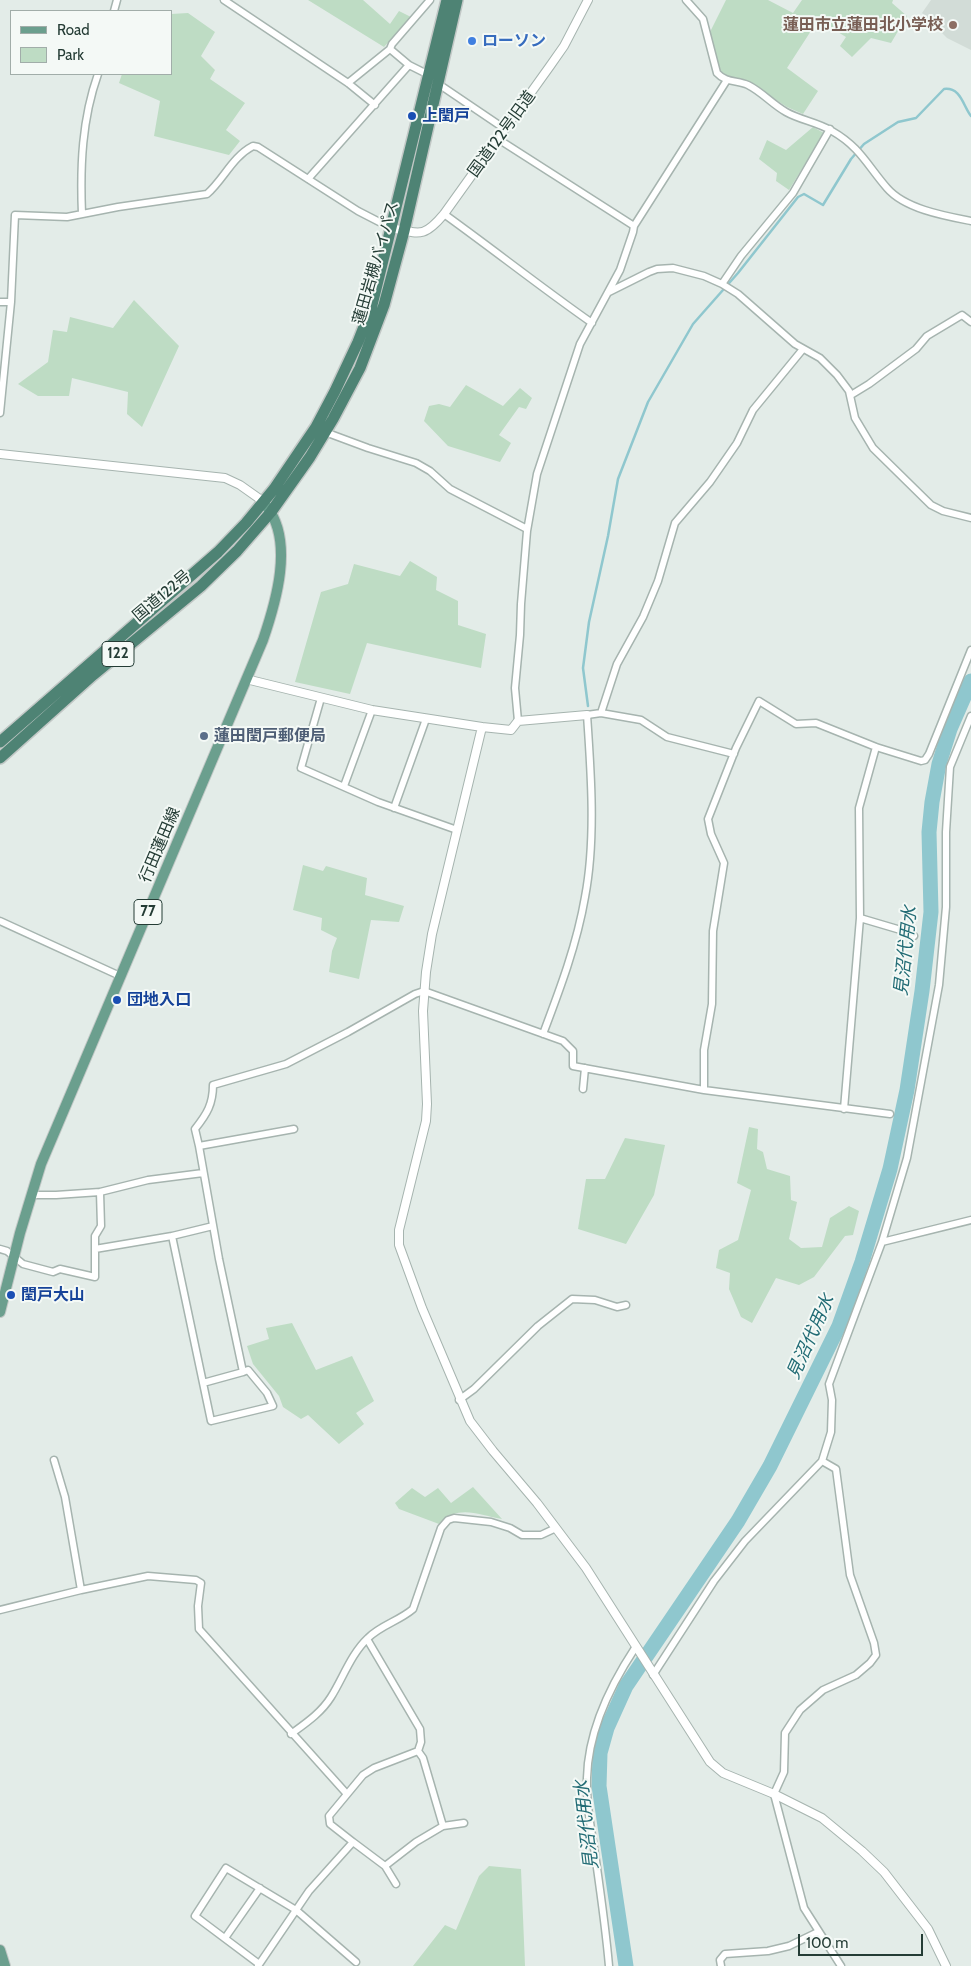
<!DOCTYPE html>
<meta charset="utf-8">
<style>
body{margin:0}
#map{position:relative;width:971px;height:1966px;overflow:hidden;background:#e3ece8;font-family:Cabin,sans-serif}
canvas{display:block}
.legend{position:absolute;left:10px;top:10px;width:162px;height:65px;box-sizing:border-box;background:#f4f9f6;border:1px solid #a1ada9;margin:0;padding:6px 9px;list-style:none;font-size:15px;color:#243c35}
.legend li{display:flex;align-items:center;gap:10px;height:25px}
.legend b{width:25px;border:1px solid #a1ada9}
.scale{position:absolute;left:798px;top:1934px;width:125px;height:22px;box-sizing:border-box;border:2px solid #243c35;border-top:0;padding-left:6px;font-size:15px;line-height:18px;white-space:nowrap;color:#243c35;-webkit-text-stroke:4px #f4f9f6;paint-order:stroke}
</style>
<div id="map">
<canvas width="971" height="1966"></canvas>
<ul class="legend">
<li><b style="height:6px;background:#6b9f8e"></b>Road</li>
<li><b style="height:14px;background:#bedcc4"></b>Park</li>
</ul>
<div class="scale">100 m</div>
</div>
<script>
const context = document.querySelector('canvas').getContext('2d');
context.lineJoin = 'round';
function fill(path, color) {
  context.fillStyle = color;
  context.fill(path, 'evenodd');
}
function stroke(path, color, width, dash) {
  context.strokeStyle = color;
  context.lineWidth = width;
  context.lineCap = dash ? 'butt' : 'round';
  context.setLineDash(dash || []);
  context.stroke(path);
}
function write(font, color, halo, rows, align = 'center') {
  context.font = font + ' Cabin,"Noto Sans JP",sans-serif';
  context.lineWidth = 4;
  context.setLineDash([]);
  context.textBaseline = 'middle';
  context.strokeStyle = halo;
  context.fillStyle = color;
  for (const [text, x, y, turn = 0] of rows) {
    context.save();
    context.translate(x, y);
    context.rotate((+turn || 0) * Math.PI / 180);
    context.textAlign = isNaN(turn) ? turn : align;
    if (halo) context.strokeText(text, 0, 0);
    context.fillText(text, 0, 0);
    context.restore();
  }
}
const built = new Path2D(`
 M 931,0 L 971,0 L 971,50 L 947,38 L 922,13 Z`);
const green = new Path2D(`
 M 308,0 L 363,0 L 390,24 L 399,11 L 411,17 L 384,47 Z
 M 726,0 L 768,0 L 793,13 L 802,0 L 893,0 L 892,3 L 907,16 L 891,43 L 871,38 L 852,57 L 840,46 L 846,37 L 818,20 L 787,68 L 818,91 L 803,114 L 787,107 L 750,83 L 731,79 L 718,72 L 710,32 Z
 M 188,13 L 215,32 L 201,56 L 215,70 L 210,79 L 245,103 L 226,130 L 240,141 L 229,155 L 154,136 L 160,101 L 119,83 L 122,74 L 171,74 L 171,14 Z
 M 813,127 L 824,133 L 789,190 L 776,181 L 777,173 L 759,159 L 767,140 L 786,150 Z
 M 134,300 L 179,346 L 142,427 L 127,414 L 128,392 L 72,378 L 69,396 L 38,396 L 18,384 L 48,362 L 53,330 L 67,332 L 70,317 L 113,328 Z
 M 466,385 L 503,406 L 520,388 L 532,398 L 526,409 L 519,407 L 499,435 L 511,443 L 500,462 L 448,446 L 424,421 L 429,406 L 439,404 L 450,407 Z
 M 410,561 L 437,577 L 436,590 L 458,601 L 458,625 L 486,634 L 481,668 L 367,643 L 350,694 L 295,682 L 321,592 L 348,584 L 354,564 L 400,576 Z
 M 303,865 L 323,871 L 326,866 L 367,878 L 365,895 L 404,906 L 399,922 L 371,920 L 359,979 L 329,972 L 332,951 L 337,938 L 321,930 L 322,918 L 293,910 Z
 M 749,1127 L 758,1129 L 757,1149 L 763,1152 L 767,1169 L 790,1176 L 791,1200 L 797,1202 L 789,1239 L 801,1248 L 822,1247 L 830,1218 L 849,1206 L 859,1211 L 853,1235 L 845,1236 L 814,1277 L 799,1285 L 776,1278 L 752,1323 L 741,1317 L 729,1289 L 730,1273 L 716,1268 L 719,1250 L 738,1240 L 751,1190 L 737,1183 Z
 M 625,1138 L 665,1145 L 654,1195 L 626,1244 L 578,1229 L 586,1179 L 605,1179 Z
 M 292,1323 L 316,1370 L 352,1356 L 374,1401 L 356,1413 L 364,1424 L 339,1444 L 308,1415 L 301,1419 L 283,1407 L 279,1396 L 253,1364 L 247,1346 L 269,1339 L 266,1328 Z
 M 473,1487 L 502,1519 C 477,1515 459,1504 439,1524 L 399,1509 L 395,1503 L 412,1488 L 425,1497 L 438,1488 L 451,1503 Z
 M 489,1866 L 521,1869 L 525,1966 L 413,1966 L 445,1925 L 456,1930 L 479,1876 Z`);
const stream = new Path2D(`
 M 588,706 L 583,668 L 589,622 L 608,536 L 618,479 L 648,402 L 693,324 L 738,273 L 798,197 L 804,194 L 823,205 L 851,159 L 864,144 L 898,122 L 916,118 L 944,89 C 961,87 963,106 971,116`);
const river = new Path2D(`
 M 626,1966 L 599,1786 L 600,1753 L 607,1728 L 626,1686 L 738,1521 L 770,1466 L 839,1326 L 862,1262 L 890,1169 L 907,1090 L 922,991 L 931,912 L 929,832 L 932,802 L 939,764 L 950,729 L 971,681`);
const minor = new Path2D(`
 M 224,0 L 348,83 L 375,105
 M 686,0 L 703,19 L 717,73 C 726,83 737,80 748,85 C 762,92 772,104 786,112 C 800,120 817,122 832,131 C 860,147 867,165 887,188 C 905,209 945,216 971,221
 M 114,11 L 117,0
 M 429,75 L 409,65 L 390,49 L 392,44 L 430,0
 M 348,83 L 390,49
 M 437,83 L 505,129
 M 498,139 L 634,226
 M 308,179 L 409,65
 M 82,214 C 80,166 82,119 98,74
 M 444,214 C 494,250 542,288 592,323
 M 722,284 L 741,256 L 793,193 L 830,129
 M 609,292 L 649,272 L 657,269 L 673,268 L 704,276 L 722,284 L 738,294 L 795,344 L 820,358 L 837,375 L 849,391 L 855,418 L 873,448 L 931,505 L 943,511 L 971,518
 M 0,302 L 11,302
 M 851,395 L 869,384 L 916,349 L 927,336 L 962,315 L 971,322
 M 0,413 L 11,302 L 15,215 L 67,217 L 118,207 L 207,194 C 224,179 232,157 253,146 L 258,147 L 358,211 L 391,228
 M 325,432 L 368,448 L 416,463 L 430,471 L 450,489 L 527,529
 M 321,698 L 301,768 L 378,802 L 457,830
 M 601,713 L 617,664 L 643,617 L 658,581 L 675,523 L 710,482 L 737,443 L 753,410 L 803,349
 M 518,721 L 515,688 L 520,635 L 521,604 L 527,531 L 537,474 L 580,344 L 620,270 L 633,232 L 634,226 L 727,80
 M 876,747 L 859,808 L 860,918 L 904,931 L 914,936
 M 344,786 L 372,710
 M 394,808 L 426,719
 M 0,921 L 120,976
 M 543,1034 C 560,989 577,944 585,897 C 596,840 591,772 587,715 L 601,713 L 641,720 L 667,737 L 734,754
 M 583,1089 L 585,1068
 M 704,1090 L 704,1050 L 712,1004 L 713,931 L 724,863 L 711,834 L 708,819 L 736,748 L 759,701 L 796,724 L 816,723 L 876,747 L 921,761 L 925,760 L 929,754 L 971,650
 M 844,1109 L 860,918
 M 199,1146 L 195,1129 C 207,1114 213,1104 213,1085 L 286,1064 L 348,1032 L 415,994 L 424,991 L 563,1041 L 573,1051 L 573,1066 L 704,1090 L 890,1114
 M 31,1195 L 56,1195 L 100,1192 L 148,1180 L 203,1173
 M 172,1236 L 213,1226
 M 882,1242 L 971,1220
 M 0,1249 L 7,1251 L 23,1264 L 53,1272 L 60,1269 L 95,1277 L 95,1236 L 101,1226 L 100,1192
 M 95,1249 L 172,1236 L 203,1383 L 243,1372
 M 203,1383 L 211,1421 L 273,1406 L 267,1393 L 248,1370 L 243,1372 L 219,1259 L 199,1146 L 294,1129
 M 459,1400 L 474,1389 L 538,1326 L 572,1299 L 595,1300 L 617,1307 L 626,1305
 M 54,1460 L 65,1497 L 81,1590
 M 822,1461 L 836,1469 L 850,1575 L 874,1643 L 876,1655 L 870,1663 L 856,1675 L 823,1690 L 800,1710 L 785,1733 L 784,1772 L 774,1794 L 804,1908 L 841,1966
 M 0,1610 L 81,1590 L 148,1576 L 196,1580 L 201,1583 L 198,1606 L 199,1629 L 346,1793
 M 653,1675 L 714,1581 L 745,1541 L 822,1461 L 831,1432 L 832,1400 L 829,1384 L 882,1242 L 907,1158 L 939,985 L 946,907 L 946,832 L 950,767 L 971,716
 M 291,1734 C 306,1723 321,1713 331,1697 C 343,1678 351,1654 368,1638 C 381,1625 399,1621 413,1609 L 441,1528 L 448,1520 L 454,1518 L 491,1522 L 510,1528 L 522,1535 L 541,1535 L 556,1528
 M 443,1826 L 464,1823
 M 353,1842 L 385,1866 L 416,1842 L 443,1826 L 423,1758 L 418,1751 L 421,1742 L 420,1729 L 367,1639
 M 385,1866 L 396,1884
 M 225,1938 L 260,1888
 M 259,1964 L 195,1916 L 226,1868 L 296,1910 L 356,1962
 M 258,1966 L 309,1891 L 353,1842 L 330,1824 L 329,1816 L 363,1775 L 374,1768 L 418,1751
 M 609,1966 C 606,1931 601,1896 596,1861 C 592,1833 586,1806 587,1778 C 588,1731 610,1686 635,1648
 M 721,1966 L 720,1960 L 725,1954 L 768,1951 L 789,1946 L 818,1932`);
const tertiary = new Path2D(`
 M 391,228 C 420,234 424,238 444,214 L 550,66 L 564,46 L 588,0
 M 0,454 L 225,478 L 240,485 L 264,502
 M 246,679 L 372,710 L 482,727 L 432,934 L 426,972 L 423,1011 L 427,1104 L 426,1121 L 399,1230 L 399,1245 L 422,1308 L 470,1421 L 493,1451 L 537,1503 L 586,1568 L 710,1762 L 723,1773 L 774,1794 L 822,1818 L 862,1851 L 884,1872 L 928,1929 L 946,1966
 M 482,727 L 511,730 L 518,721 L 587,715`);
const primary = new Path2D(`
 M 0,1312 L 20,1233 L 41,1164 L 263,640 C 276,602 294,542 267,507
 M 0,1950 L 5,1966`);
const trunk = new Path2D(`
 M 0,742 L 218,552 L 246,523 L 274,489 L 316,427 L 335,391 L 358,342 L 371,309 L 447,0
 M 0,758 L 93,675 L 201,586 L 237,551 L 271,512 L 310,457 L 333,419 L 360,368 L 384,305 L 404,231 L 457,0`);
const markers = [
 [953,25,5,"#8d6e63"],
 [472,41,5,"#3f7fe0"],
 [412,116,5,"#1a4fb4"],
 [204,736,5,"#5c6f8a"],
 [117,1000,5,"#1a4fb4"],
 [11,1295,5,"#1a4fb4"]
];
const shields = [
 [118,654,32],
 [148,912,28]
];
const shieldNames = [
 ["122",118,654],
 ["77",148,912]
];
const educationNames = [
 ["蓮田市立蓮田北小学校",943,25]
];
const shopNames = [
 ["ローソン",482,41]
];
const transitNames = [
 ["上閏戸",422,116],
 ["団地入口",127,1000],
 ["閏戸大山",21,1295]
];
const streetNames = [
 ["国道122号旧道",502,134,-54],
 ["蓮田岩槻バイパス",376,263,-74],
 ["国道122号",162,596,-40],
 ["行田蓮田線",160,845,-67]
];
const serviceNames = [
 ["蓮田閏戸郵便局",214,736]
];
const waterNames = [
 ["見沼代用水",906,951,-84],
 ["見沼代用水",811,1337,-66],
 ["見沼代用水",587,1825,-97]
];
fill(built, '#d2dcd7');
fill(green, '#bedcc4');
stroke(stream, '#8fc7ce', 2.5);
stroke(river, '#8fc7ce', 15);
stroke(minor, '#a6b4af', 9);
stroke(tertiary, '#a6b4af', 10);
stroke(primary, '#c2c8c6', 12);
stroke(trunk, '#c2c8c6', 14);
stroke(minor, '#fff', 6);
stroke(tertiary, '#fff', 8);
stroke(primary, '#6b9f8e', 10);
stroke(trunk, '#4e8374', 11);
for (const [x, y, r, color] of markers) {
  const dot = new Path2D();
  dot.arc(x, y, r, 0, 2 * Math.PI);
  context.fillStyle = color;
  context.fill(dot);
  stroke(dot, '#f4f9f6', 2);
}
for (const [x, y, w] of shields) {
  const box = new Path2D();
  box.roundRect(x - w / 2, y - 12.5, w, 25, 4);
  context.fillStyle = '#f4f9f6';
  context.fill(box);
  stroke(box, '#243c35', 1);
}
write('bold 15px', '#243c35', null, shieldNames);
write('bold 16px', '#785e54', '#f4f9f6', educationNames, 'right');
write('bold 16px', '#366cbe', '#f4f9f6', shopNames, 'left');
write('bold 16px', '#164399', '#f4f9f6', transitNames, 'left');
write('16px', '#243c35', '#f4f9f6', streetNames);
write('bold 16px', '#4e5e75', '#f4f9f6', serviceNames, 'left');
write('italic 18px', '#226c75', '#f4f9f6', waterNames);
</script>
